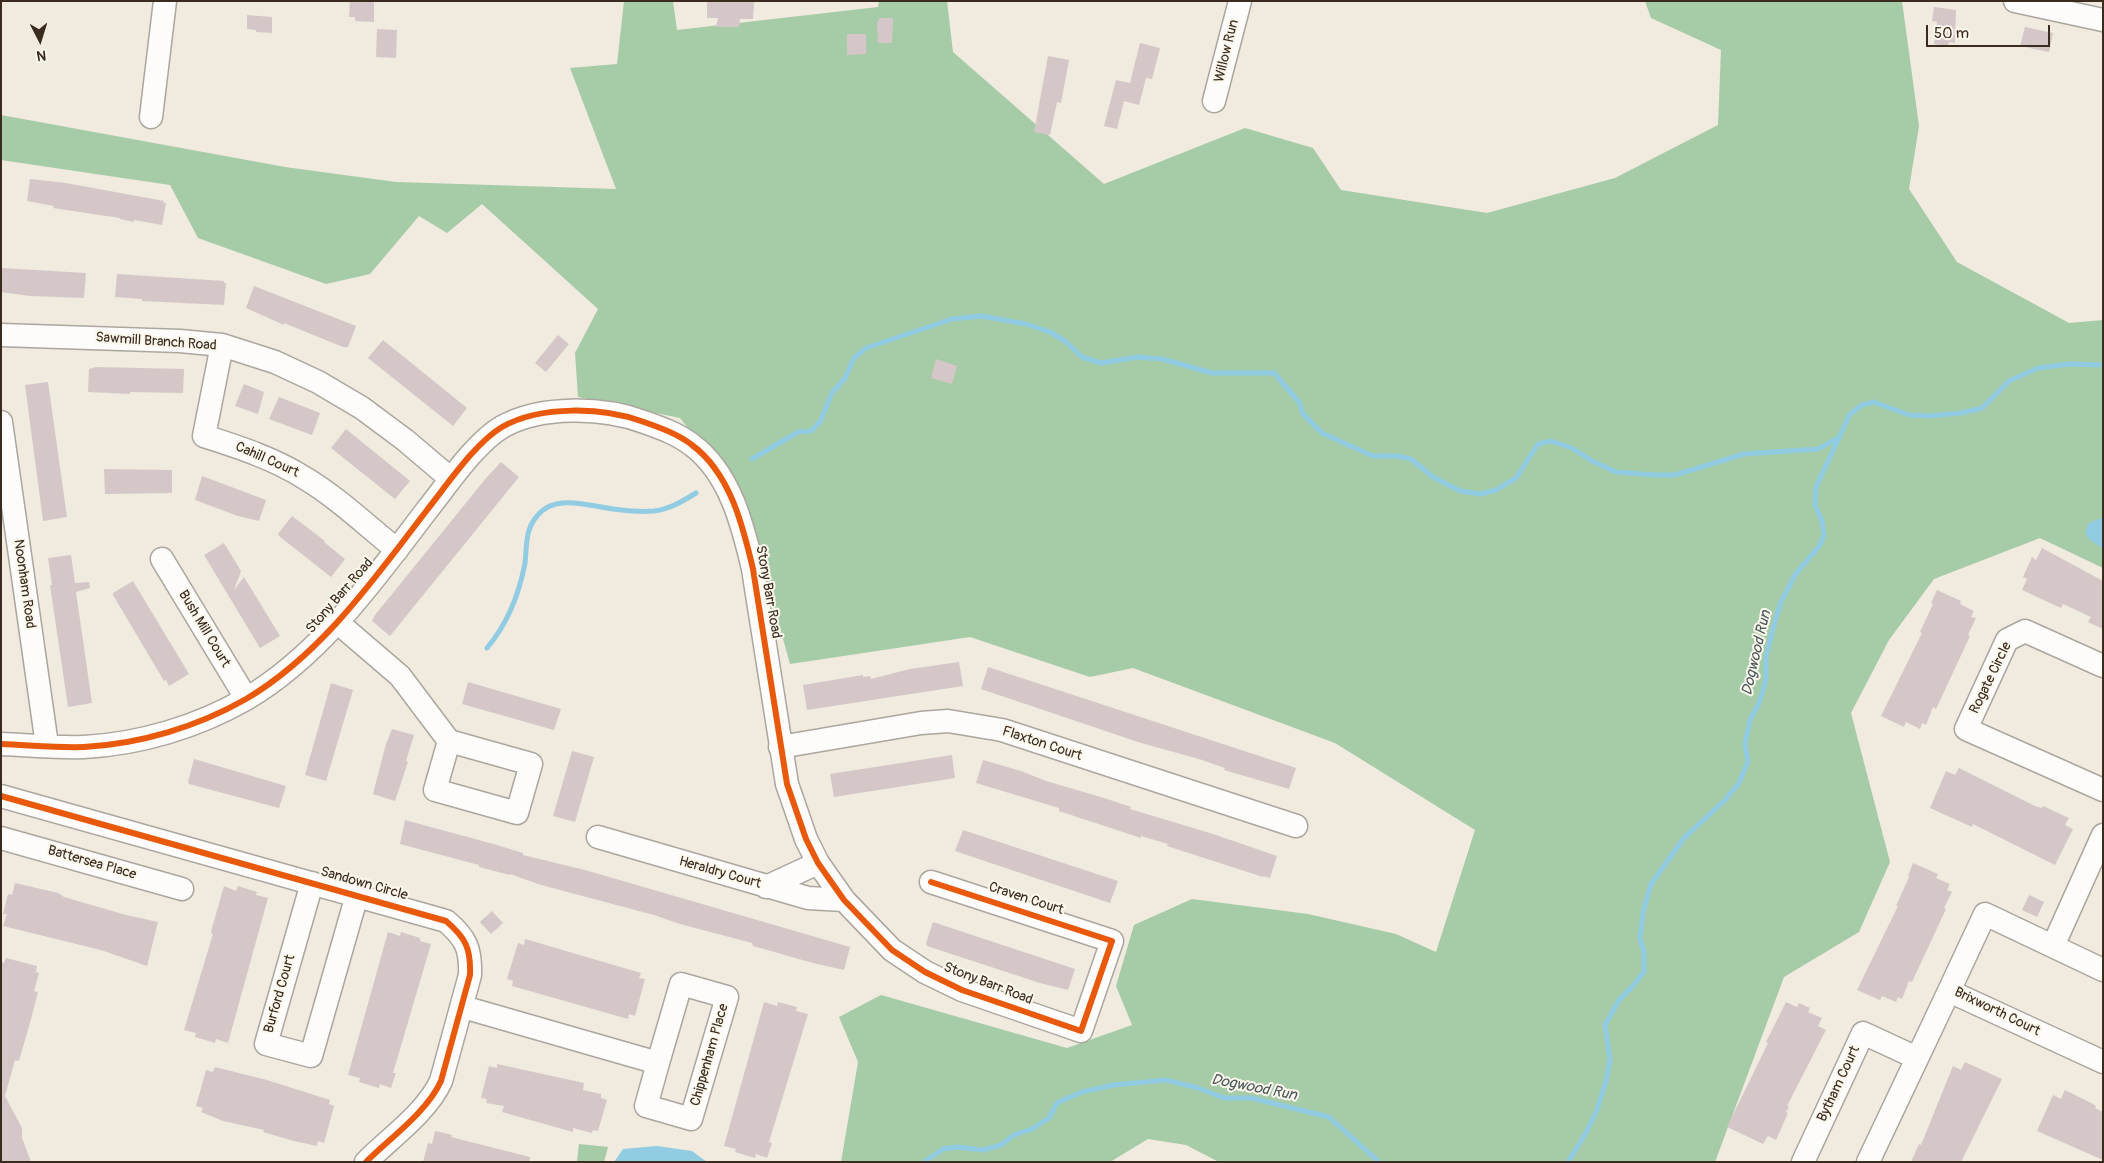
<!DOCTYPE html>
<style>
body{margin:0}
#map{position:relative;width:2104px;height:1163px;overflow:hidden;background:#f0eadf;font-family:Pangolin,sans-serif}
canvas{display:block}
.frame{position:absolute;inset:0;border:2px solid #3b2a1e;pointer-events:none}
.north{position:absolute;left:15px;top:15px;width:50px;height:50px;-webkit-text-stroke:4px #fbf7ec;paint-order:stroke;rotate:175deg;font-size:14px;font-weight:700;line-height:20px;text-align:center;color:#3b2a1e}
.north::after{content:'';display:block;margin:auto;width:18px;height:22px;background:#3b2a1e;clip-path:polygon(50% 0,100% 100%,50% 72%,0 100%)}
.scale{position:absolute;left:1926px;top:25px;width:124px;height:22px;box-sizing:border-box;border:2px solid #3b2a1e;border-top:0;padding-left:6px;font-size:15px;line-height:18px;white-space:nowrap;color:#3b2a1e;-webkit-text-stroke:4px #fbf7ec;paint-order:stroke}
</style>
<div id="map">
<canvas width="2104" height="1163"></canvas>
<div class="frame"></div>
<div class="north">N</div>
<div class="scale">50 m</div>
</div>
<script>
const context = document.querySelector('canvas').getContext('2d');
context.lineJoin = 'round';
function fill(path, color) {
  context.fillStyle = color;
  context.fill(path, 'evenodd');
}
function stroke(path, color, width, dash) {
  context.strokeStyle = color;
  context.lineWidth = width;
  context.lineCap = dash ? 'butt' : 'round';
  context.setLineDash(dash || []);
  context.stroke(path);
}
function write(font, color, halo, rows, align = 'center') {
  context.font = font + ' Pangolin,sans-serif';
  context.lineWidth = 4;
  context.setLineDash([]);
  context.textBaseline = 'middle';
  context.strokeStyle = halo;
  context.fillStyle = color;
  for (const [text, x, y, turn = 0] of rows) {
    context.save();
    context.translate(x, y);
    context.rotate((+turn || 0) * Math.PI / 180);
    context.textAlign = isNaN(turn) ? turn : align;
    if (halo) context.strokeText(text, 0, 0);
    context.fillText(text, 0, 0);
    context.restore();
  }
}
const forest = new Path2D(`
 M 624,1 L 673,1 L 677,30 L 878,7 L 879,1 L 947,1 L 953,52 L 1104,184 L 1245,128 L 1313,148 L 1341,190 L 1487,213 L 1615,178 L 1718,125 L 1721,50 L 1651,18 L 1645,1 L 1902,1 L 1919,126 L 1909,189 L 1957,262 L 2069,323 L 2103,320 L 2103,568 L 2040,538 L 1934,579 L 1889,640 L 1851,713 L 1890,862 L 1859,932 L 1784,977 L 1715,1162 L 1219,1162 L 1186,1145 L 1148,1139 L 1110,1162 L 841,1162 L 858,1062 L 839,1017 L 881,995 L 1067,1048 L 1132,1025 L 1116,986 L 1134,925 L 1192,899 L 1308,914 L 1396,934 L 1436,952 L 1475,830 L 1335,743 L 1133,668 L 1090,677 L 970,637 L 790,664 L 745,501 L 680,418 L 578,397 L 575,353 L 598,309 L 482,204 L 447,233 L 419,216 L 370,274 L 326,284 L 198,238 L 170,185 L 1,160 L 1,115 L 285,167 L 396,182 L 616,189 L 570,68 L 617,64 Z
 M 579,1144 L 608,1147 L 604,1162 L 577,1162 Z`);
const water = new Path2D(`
 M 2103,517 L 2103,549 L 2089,539 L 2085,533 L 2089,523 Z
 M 657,1146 L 692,1151 L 707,1162 L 614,1162 L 623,1149 Z`);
const stream = new Path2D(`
 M 752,459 L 798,432 L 811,431 L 820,422 L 832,393 L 845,378 L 854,358 L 866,348 L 952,319 L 981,316 L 1026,324 L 1050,332 L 1065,341 L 1082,357 L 1101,363 L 1137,357 L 1162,359 L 1212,373 L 1274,373 L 1299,402 L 1303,414 L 1322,433 L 1373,456 L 1397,456 L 1411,459 L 1433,477 L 1460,491 L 1481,494 L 1496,490 L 1516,478 L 1538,444 L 1551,441 L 1572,448 L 1592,461 L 1616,472 L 1655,475 L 1675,475 L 1744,454 L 1818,449 L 1840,437
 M 487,648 C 508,623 519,595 525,563 C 527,545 525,530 537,516 C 555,493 590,506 613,509 C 626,511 641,512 654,511 C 670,509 683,501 696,493
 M 924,1162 L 943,1149 L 957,1147 L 983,1150 L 1001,1145 L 1014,1135 L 1032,1129 L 1049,1118 L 1057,1103 L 1082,1092 L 1113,1085 L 1166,1080 L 1198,1088 L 1224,1098 L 1251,1098 L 1329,1117 L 1379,1162
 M 1568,1162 L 1587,1131 L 1597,1110 L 1606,1081 L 1610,1059 L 1605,1025 L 1619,1000 L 1632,987 L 1644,972 L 1644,952 L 1640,938 L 1643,912 L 1651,884 L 1684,838 L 1725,800 L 1739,783 L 1748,761 L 1745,744 L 1750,720 L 1759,703 L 1766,680 L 1766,657 L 1775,621 L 1781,602 L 1795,575 L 1820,545 L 1824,535 L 1822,521 L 1815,505 L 1816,487 L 1850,414 L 1862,405 L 1874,402 L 1909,415 L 1929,416 L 1961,413 L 1982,408 L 2009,381 L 2038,368 L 2069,364 L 2103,365`);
const building = new Path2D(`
 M 350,1 L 374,1 L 374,22 L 355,21 L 355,17 L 349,17 Z
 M 707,1 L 754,2 L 753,19 L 740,19 L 739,27 L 716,27 L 718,18 L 707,18 Z
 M 1934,7 L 1956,10 L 1955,43 L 1949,42 L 1948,47 L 1934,44 L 1937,22 L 1932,21 Z
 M 247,15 L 272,17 L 272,33 L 256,32 L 256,30 L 247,29 Z
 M 879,18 L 893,18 L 892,43 L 878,43 L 877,21 L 879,21 Z
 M 2025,27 L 2053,33 L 2049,52 L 2020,46 Z
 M 377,29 L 397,30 L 396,58 L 376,57 Z
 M 847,34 L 866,34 L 866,54 L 847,55 Z
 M 1140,43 L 1160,48 L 1152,79 L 1146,78 L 1139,105 L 1124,101 L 1117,129 L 1104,126 L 1116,80 L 1130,83 Z
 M 1048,56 L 1069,60 L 1061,103 L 1057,102 L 1050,135 L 1034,132 Z
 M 30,179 L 66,183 L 164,201 L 163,203 L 166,203 L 162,225 L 134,220 L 134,222 L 120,219 L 120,218 L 53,208 L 54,206 L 27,201 Z
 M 1,268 L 86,273 L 84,298 L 30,296 L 1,292 Z
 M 117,274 L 224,281 L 224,283 L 226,283 L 224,305 L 142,301 L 142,299 L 115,297 Z
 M 254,286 L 356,326 L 348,347 L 343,347 L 284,323 L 284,325 L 246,308 Z
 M 558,335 L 569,344 L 546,372 L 535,363 Z
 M 383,340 L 467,408 L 453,426 L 368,358 Z
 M 936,359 L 957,366 L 952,384 L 931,378 Z
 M 96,367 L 184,369 L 183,393 L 130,392 L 130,394 L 88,392 L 89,369 Z
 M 48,382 L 67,517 L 43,521 L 25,385 Z
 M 244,384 L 264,392 L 258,414 L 235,406 Z
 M 279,397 L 320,413 L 312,435 L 269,419 Z
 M 346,429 L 410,481 L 395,499 L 331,448 Z
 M 501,462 L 519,477 L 390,636 L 372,621 L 375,615 L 487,477 Z
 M 104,469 L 172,470 L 172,493 L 105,494 Z
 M 202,476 L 266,500 L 259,521 L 238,516 L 195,500 Z
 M 292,516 L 325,541 L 324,542 L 345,559 L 331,577 L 279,536 L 278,534 Z
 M 224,543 L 241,571 L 234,590 L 244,577 L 280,636 L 260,648 L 204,555 Z
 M 2042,548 L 2103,581 L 2103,629 L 2088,622 L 2091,617 L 2063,604 L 2061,608 L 2022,590 L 2027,579 L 2023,577 L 2032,557 L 2036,560 Z
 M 71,555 L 75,583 L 89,582 L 90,588 L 76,592 L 92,703 L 68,707 L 50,585 L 52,585 L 48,558 Z
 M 133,581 L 189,674 L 169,686 L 166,680 L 164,681 L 113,595 L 113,593 Z
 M 1937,590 L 1961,601 L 1960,604 L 1974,611 L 1971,617 L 1976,618 L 1968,635 L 1970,636 L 1936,709 L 1933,707 L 1926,725 L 1922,723 L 1920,729 L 1906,722 L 1904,727 L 1881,716 L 1922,633 L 1920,632 L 1933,604 L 1931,603 Z
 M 959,662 L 963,686 L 807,710 L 803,685 L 863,675 L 863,677 L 870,676 L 871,679 L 910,669 Z
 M 988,667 L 1296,768 L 1289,789 L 1224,770 L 1225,768 L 1199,759 L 1141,743 L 981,689 Z
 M 468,682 L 561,709 L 554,730 L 462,704 Z
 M 331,683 L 353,690 L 326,781 L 305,775 Z
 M 392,729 L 414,735 L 406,761 L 408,762 L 395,801 L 373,794 L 386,744 Z
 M 572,751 L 594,757 L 575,822 L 553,816 Z
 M 952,755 L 955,778 L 834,797 L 830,774 Z
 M 194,759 L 286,786 L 279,808 L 189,784 L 188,782 Z
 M 983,760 L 1021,771 L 1046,781 L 1104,798 L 1131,807 L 1130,809 L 1213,834 L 1277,856 L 1270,878 L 1263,876 L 1263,877 L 1167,846 L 1168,844 L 1141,836 L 1141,838 L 1059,811 L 1059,808 L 976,783 Z
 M 1959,768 L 2035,806 L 2042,808 L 2043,806 L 2069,818 L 2065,825 L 2073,829 L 2055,865 L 1973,824 L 1972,827 L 1930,808 L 1946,771 L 1955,775 Z
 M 405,820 L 497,845 L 523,853 L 523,855 L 585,870 L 850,947 L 844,970 L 813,963 L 753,946 L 752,943 L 680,924 L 654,915 L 541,885 L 510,874 L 510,875 L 479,867 L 479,865 L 400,844 Z
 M 963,830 L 1118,881 L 1110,903 L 955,851 Z
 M 1913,863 L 1938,874 L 1936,878 L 1950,884 L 1947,890 L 1952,892 L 1944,908 L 1946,909 L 1912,982 L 1909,981 L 1902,999 L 1898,997 L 1896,1002 L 1882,996 L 1880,1000 L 1857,990 L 1898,906 L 1896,906 L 1909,877 L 1908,876 Z
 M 15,883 L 58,893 L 64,897 L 126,915 L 158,922 L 147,966 L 101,950 L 3,926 L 7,914 L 3,914 L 8,894 L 12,895 Z
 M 224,886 L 236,891 L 238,886 L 257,892 L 256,895 L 268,898 L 228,1043 L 216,1039 L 215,1043 L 195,1037 L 196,1033 L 184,1030 L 213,934 L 211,933 L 212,928 Z
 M 2029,895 L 2044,902 L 2037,917 L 2022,910 Z
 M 492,911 L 503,923 L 491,934 L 480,922 Z
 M 933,922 L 1075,969 L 1068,990 L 1040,983 L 927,946 L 926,943 Z
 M 388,932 L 400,936 L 401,932 L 420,938 L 420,941 L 431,944 L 393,1073 L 396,1073 L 391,1088 L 380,1084 L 379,1088 L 359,1082 L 360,1078 L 348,1075 Z
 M 525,939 L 641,973 L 639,978 L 645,979 L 635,1016 L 629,1014 L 628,1019 L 512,986 L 513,981 L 507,979 L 518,943 L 524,945 Z
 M 6,958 L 37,966 L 36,972 L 39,973 L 34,991 L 38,992 L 31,1019 L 19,1061 L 15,1060 L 5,1096 L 22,1128 L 22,1138 L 31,1162 L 1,1162 L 1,962 L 4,963 Z
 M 764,1002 L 777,1006 L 778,1002 L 797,1007 L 796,1011 L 808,1014 L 769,1142 L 772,1143 L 767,1158 L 756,1154 L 755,1158 L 735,1152 L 736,1149 L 724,1146 Z
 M 1786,1002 L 1797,1007 L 1799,1003 L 1810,1008 L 1808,1012 L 1822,1018 L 1818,1026 L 1826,1030 L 1787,1106 L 1789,1107 L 1786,1112 L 1788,1113 L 1776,1140 L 1768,1136 L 1763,1144 L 1727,1127 L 1768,1043 L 1766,1042 Z
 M 1965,1062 L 2002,1079 L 1961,1162 L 1911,1162 L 1919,1144 L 1921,1145 L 1953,1066 L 1961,1070 Z
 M 497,1064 L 584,1083 L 583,1090 L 601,1094 L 601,1098 L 607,1100 L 598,1131 L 593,1130 L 592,1133 L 573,1128 L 573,1132 L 502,1112 L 504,1106 L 486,1103 L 487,1099 L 481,1098 L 489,1066 L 497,1068 Z
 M 215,1067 L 267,1080 L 330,1100 L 329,1104 L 334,1106 L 324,1143 L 318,1141 L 317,1146 L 294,1141 L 263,1132 L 264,1130 L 223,1121 L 201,1112 L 203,1108 L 196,1106 L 206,1070 L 213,1072 Z
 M 2065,1090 L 2091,1103 L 2096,1106 L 2095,1108 L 2103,1112 L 2103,1160 L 2037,1131 L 2053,1095 L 2061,1099 Z
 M 435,1131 L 452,1135 L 451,1137 L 530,1157 L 529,1162 L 423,1162 L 428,1143 L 432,1144 Z`);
const minor = new Path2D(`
 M 2015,1 L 2103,20
 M 1214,101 L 1240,1
 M 151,117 L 165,1
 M 1,335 L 180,341 L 222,345 L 275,362 L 318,382 L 362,408 L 405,440 L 451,479
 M 222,345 L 204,436 C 238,447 273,458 303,477 C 337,497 366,525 397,550
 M 1,422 L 47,745
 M 162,559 L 246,698
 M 337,622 L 400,676 L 449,741 L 531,764 L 517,813 L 435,790 L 449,741
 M 2103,666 L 2025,631 L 2007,640 L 1966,729 L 2103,790
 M 1,744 C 29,745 57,748 84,747 C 140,744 197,727 246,699 C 321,655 375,578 427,510 C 447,485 475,443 502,427 C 541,405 603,407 644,422 C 661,428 678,434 692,445 C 730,473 743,526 753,569 L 787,784 L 806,839 L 818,863 L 844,900 L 892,950 L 925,972 L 962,990 L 1081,1031 L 1112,941 L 931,882
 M 780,747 L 921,723 L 948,721 L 1002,730 L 1296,826
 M 1,796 L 446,921 C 466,938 471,949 470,975 L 441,1081 C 427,1112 390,1138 366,1162
 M 598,837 L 808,898 L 844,900
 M 1,838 L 182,889
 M 312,883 L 266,1044 L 311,1056 L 357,895
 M 766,887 L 818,863
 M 2053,946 L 2103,835
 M 2103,970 L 1985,914 L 1949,991 L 2103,1062
 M 463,1007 L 658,1063 L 646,1106 L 691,1119 L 727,997 L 681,984 L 658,1063
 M 1803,1162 L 1863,1033 L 1917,1058
 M 1868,1162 L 1949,991`);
const cycleway = new Path2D(`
 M 1,744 C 29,745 57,748 84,747 C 140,744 197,727 246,699 C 321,655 375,578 427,510 C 447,485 475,443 502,427 C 541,405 603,407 644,422 C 661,428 678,434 692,445 C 730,473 743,526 753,569 L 787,784 L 806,839 L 818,863 L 844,900 L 892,950 L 925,972 L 962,990 L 1081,1031 L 1112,941 L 931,882
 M 1,796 L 446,921 C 466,938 471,949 470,975 L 441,1081 C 427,1112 390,1138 366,1162`);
const streetNames = [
 ["Willow Run",1227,51,-76],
 ["Sawmill Branch Road",156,342,4],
 ["Cahill Court",267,460,24],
 ["Noonham Road",24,584,82],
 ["Stony Barr Road",768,592,80],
 ["Stony Barr Road",340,596,-49],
 ["Bush Mill Court",204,629,59],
 ["Rogate Circle",1991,678,-64],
 ["Flaxton Court",1042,744,18],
 ["Battersea Place",92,863,16],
 ["Heraldry Court",720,873,16],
 ["Sandown Circle",364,884,16],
 ["Craven Court",1026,899,18],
 ["Stony Barr Road",988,984,21],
 ["Burford Court",280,994,-74],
 ["Brixworth Court",1997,1012,26],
 ["Chippenham Place",710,1055,-74],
 ["Bytham Court",1839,1084,-65]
];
const waterNames = [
 ["Dogwood Run",1757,653,-77],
 ["Dogwood Run",1254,1088,11]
];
fill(forest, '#a5cba7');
fill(water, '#91cce3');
stroke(stream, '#91cce3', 5);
fill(building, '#d5c7c7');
stroke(minor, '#aba69e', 25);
stroke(minor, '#fdfcfa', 22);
stroke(cycleway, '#e8590c', 6);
write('14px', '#3b2a1e', '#fbf7ec', streetNames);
write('italic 15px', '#48575a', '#fbf7ec', waterNames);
</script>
